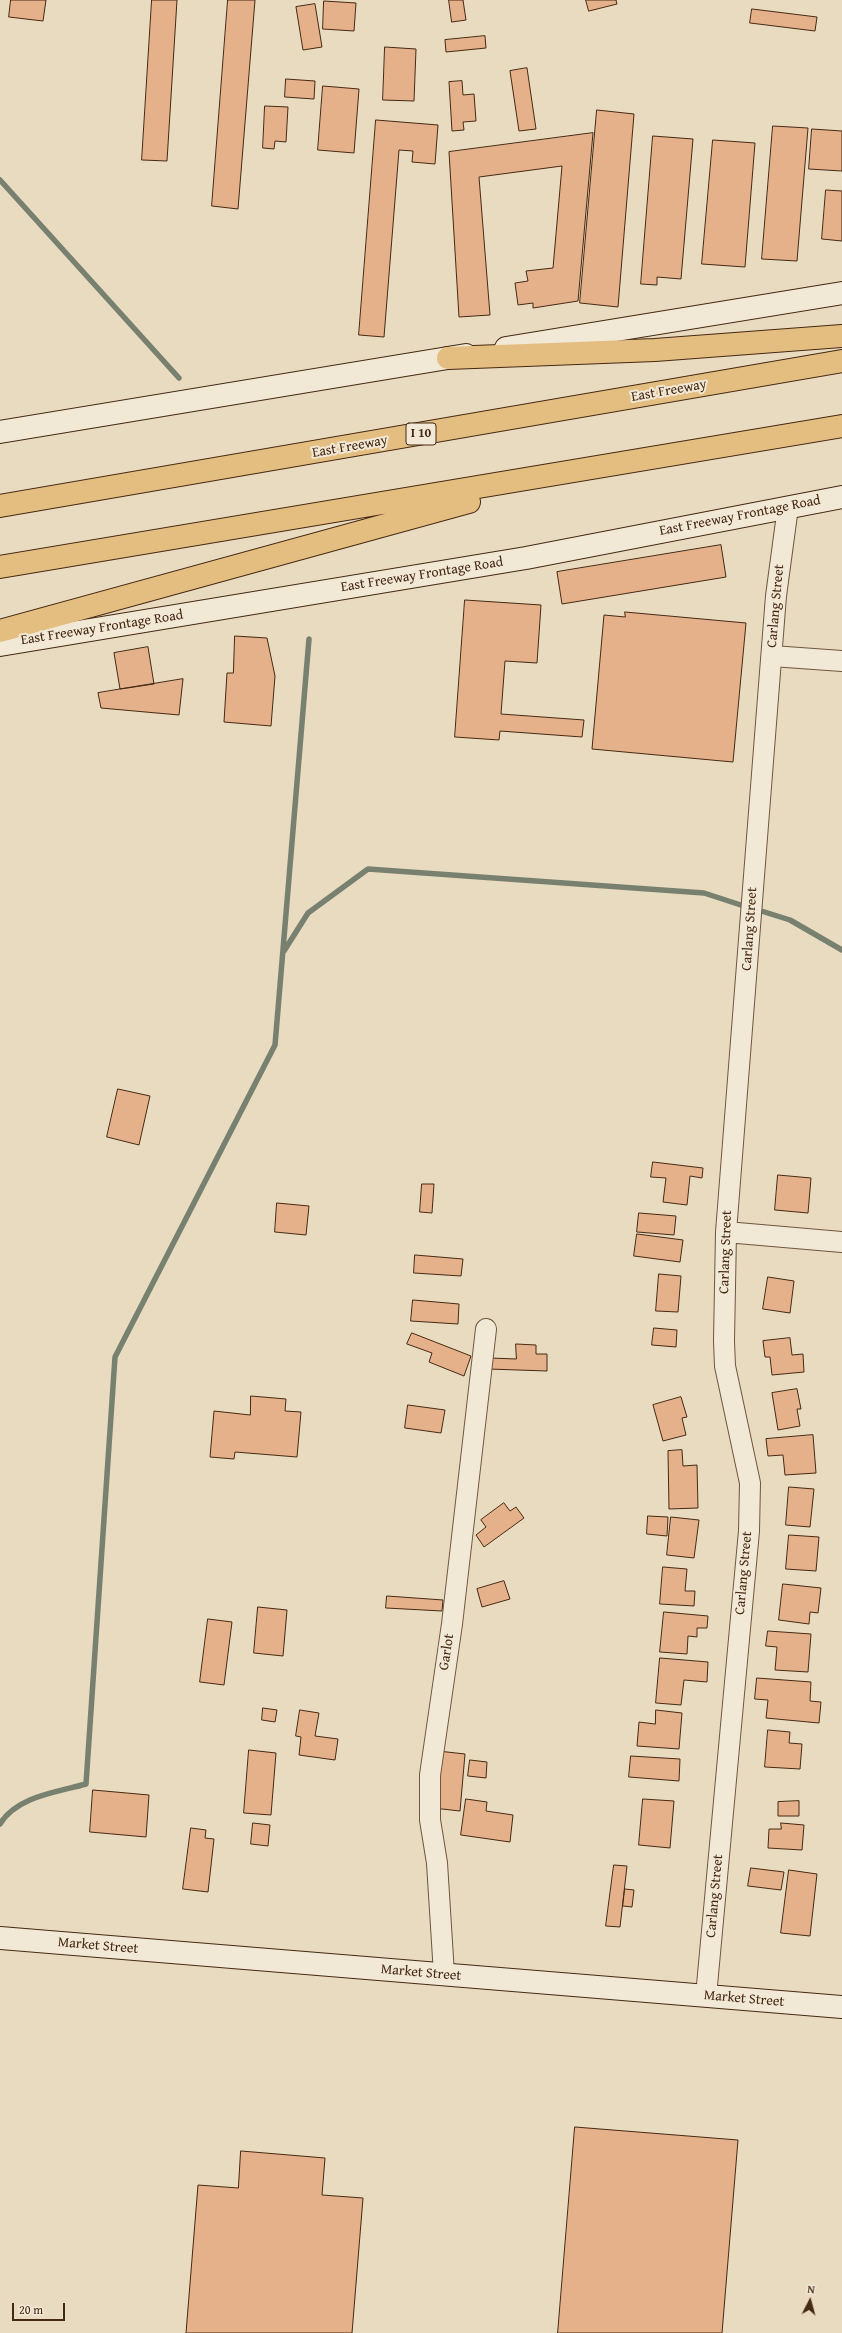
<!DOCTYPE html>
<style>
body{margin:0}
#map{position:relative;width:842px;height:2333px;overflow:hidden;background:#e9dbc0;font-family:"Gentium Book Plus",serif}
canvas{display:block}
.north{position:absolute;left:790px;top:2281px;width:40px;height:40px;-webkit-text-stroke:3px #f1e8d6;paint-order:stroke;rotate:6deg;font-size:11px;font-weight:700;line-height:16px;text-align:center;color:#462912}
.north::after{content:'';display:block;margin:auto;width:14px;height:18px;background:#462912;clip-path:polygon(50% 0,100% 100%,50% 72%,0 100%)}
.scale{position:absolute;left:12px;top:2303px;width:53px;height:18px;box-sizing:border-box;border:2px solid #462912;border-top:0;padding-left:5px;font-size:12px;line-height:14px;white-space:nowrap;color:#462912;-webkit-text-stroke:3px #f1e8d6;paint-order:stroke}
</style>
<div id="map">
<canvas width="842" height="2333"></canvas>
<div class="north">N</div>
<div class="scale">20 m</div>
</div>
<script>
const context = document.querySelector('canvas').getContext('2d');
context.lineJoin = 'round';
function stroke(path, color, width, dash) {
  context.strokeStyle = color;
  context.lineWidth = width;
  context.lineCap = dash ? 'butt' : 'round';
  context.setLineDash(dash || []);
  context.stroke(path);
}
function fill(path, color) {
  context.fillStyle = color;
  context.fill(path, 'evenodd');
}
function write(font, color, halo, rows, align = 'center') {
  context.font = font + ' "Gentium Book Plus",serif';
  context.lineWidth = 4;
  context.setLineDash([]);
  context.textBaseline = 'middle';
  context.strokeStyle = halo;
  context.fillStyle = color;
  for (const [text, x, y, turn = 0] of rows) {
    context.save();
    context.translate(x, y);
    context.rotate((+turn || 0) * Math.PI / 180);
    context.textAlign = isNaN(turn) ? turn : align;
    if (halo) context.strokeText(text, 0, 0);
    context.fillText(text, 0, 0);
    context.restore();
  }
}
const stream = new Path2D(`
 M 0,180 L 179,378
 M 755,909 L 790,920 L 842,950
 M 284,951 L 308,913 L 368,869 L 704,893 L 747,907
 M 0,1824 C 17,1796 58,1792 86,1784 L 115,1357 L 275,1045 L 309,639`);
const building = new Path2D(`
 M 11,0 L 46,0 L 43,21 L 9,17 Z
 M 152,0 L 177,0 L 167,161 L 142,160 Z
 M 228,0 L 255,0 L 238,209 L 212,206 Z
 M 449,0 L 463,0 L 466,20 L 452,22 Z
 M 586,0 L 616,0 L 617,4 L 589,11 Z
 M 324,1 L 356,3 L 354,31 L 323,29 Z
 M 315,4 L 322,47 L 303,50 L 296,7 Z
 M 752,9 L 817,17 L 815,31 L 750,23 Z
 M 485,36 L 486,48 L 446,52 L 445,40 Z
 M 385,47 L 416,49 L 414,101 L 383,100 Z
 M 527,68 L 536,129 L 519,131 L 510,71 Z
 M 286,79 L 315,81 L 314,99 L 285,97 Z
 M 462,81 L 463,95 L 474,94 L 476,121 L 463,122 L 464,130 L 452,131 L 449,82 Z
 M 323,86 L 359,89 L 354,153 L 318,150 Z
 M 265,106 L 288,107 L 286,142 L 275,141 L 274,149 L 263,148 Z
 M 597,110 L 634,114 L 618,307 L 580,303 Z
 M 376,120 L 438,125 L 435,164 L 412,162 L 413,151 L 399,150 L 384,337 L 359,335 Z
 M 773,126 L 808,128 L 797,261 L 762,259 Z
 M 812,129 L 842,131 L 842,171 L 809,169 Z
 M 593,133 L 578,301 L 533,308 L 533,303 L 518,305 L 515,283 L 528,281 L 526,271 L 553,268 L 562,166 L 479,177 L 490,315 L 459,317 L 449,152 Z
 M 653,136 L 693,139 L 681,279 L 657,277 L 657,285 L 641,284 Z
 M 713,140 L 755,143 L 745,267 L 702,264 Z
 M 826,190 L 842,191 L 842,241 L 822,239 Z
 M 721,545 L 726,577 L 562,604 L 557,572 Z
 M 465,600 L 541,605 L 537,663 L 505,661 L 501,714 L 584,720 L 582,737 L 500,731 L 499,740 L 455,737 Z
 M 625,612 L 746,623 L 733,762 L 592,749 L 604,615 L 625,617 Z
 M 235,636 L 267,638 L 275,676 L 271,726 L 224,722 L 227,673 L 233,673 Z
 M 148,647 L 154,684 L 120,689 L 114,653 Z
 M 183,679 L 179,715 L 101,708 L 98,693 Z
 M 118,1089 L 150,1096 L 139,1145 L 107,1137 Z
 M 653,1162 L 703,1168 L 702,1178 L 690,1176 L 687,1205 L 663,1202 L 666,1178 L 651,1177 Z
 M 778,1175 L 811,1178 L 808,1213 L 775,1210 Z
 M 422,1184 L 434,1184 L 432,1213 L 420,1212 Z
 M 277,1203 L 309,1206 L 306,1235 L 275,1232 Z
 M 639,1213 L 676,1216 L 674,1235 L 637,1232 Z
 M 637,1234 L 683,1240 L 680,1262 L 634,1256 Z
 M 415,1255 L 463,1259 L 461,1276 L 414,1273 Z
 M 659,1274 L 681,1276 L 678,1312 L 656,1311 Z
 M 768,1277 L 794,1281 L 790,1313 L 763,1309 Z
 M 413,1300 L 459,1304 L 458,1324 L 411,1321 Z
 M 654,1328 L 677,1330 L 676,1347 L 652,1345 Z
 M 412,1333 L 471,1356 L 464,1376 L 429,1362 L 432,1353 L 407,1344 Z
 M 790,1338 L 792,1355 L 803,1354 L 804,1372 L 772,1375 L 770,1357 L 765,1357 L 763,1341 Z
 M 516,1344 L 536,1345 L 536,1354 L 547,1354 L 547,1371 L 489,1369 L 490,1358 L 516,1359 Z
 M 797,1389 L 801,1409 L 797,1409 L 800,1426 L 778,1430 L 772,1393 Z
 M 251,1396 L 286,1399 L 285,1411 L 301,1412 L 297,1457 L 235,1452 L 234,1459 L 210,1457 L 214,1411 L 250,1415 Z
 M 681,1397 L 687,1417 L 682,1418 L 686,1435 L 663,1441 L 653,1405 Z
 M 408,1405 L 445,1410 L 441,1433 L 405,1428 Z
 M 813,1435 L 816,1473 L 785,1475 L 783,1455 L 768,1456 L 766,1439 Z
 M 682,1450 L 683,1466 L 697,1465 L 698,1508 L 669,1509 L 668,1451 Z
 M 789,1487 L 814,1489 L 810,1527 L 786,1525 Z
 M 504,1503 L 510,1511 L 516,1507 L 524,1518 L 484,1547 L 476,1535 L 486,1527 L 481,1520 Z
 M 648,1516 L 668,1517 L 667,1536 L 647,1534 Z
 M 671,1517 L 699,1520 L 694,1558 L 667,1555 Z
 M 789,1535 L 819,1537 L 816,1571 L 786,1569 Z
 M 663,1567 L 687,1569 L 685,1591 L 695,1591 L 694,1606 L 660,1604 Z
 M 504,1581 L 510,1599 L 482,1607 L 477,1589 Z
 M 783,1584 L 821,1588 L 818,1613 L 810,1612 L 809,1624 L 779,1620 Z
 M 387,1596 L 443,1600 L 442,1611 L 386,1608 Z
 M 258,1607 L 287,1610 L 283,1656 L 254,1653 Z
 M 664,1612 L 708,1616 L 707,1628 L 697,1628 L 697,1637 L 688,1636 L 687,1654 L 660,1652 Z
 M 208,1619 L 232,1622 L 224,1685 L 200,1682 Z
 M 768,1631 L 811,1634 L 808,1672 L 775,1670 L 777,1647 L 766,1646 Z
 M 660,1658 L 708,1662 L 707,1682 L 684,1680 L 681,1705 L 656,1703 Z
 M 757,1678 L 811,1682 L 810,1701 L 821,1702 L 819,1723 L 766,1718 L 768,1700 L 755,1699 Z
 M 263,1708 L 277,1710 L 275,1722 L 262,1720 Z
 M 300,1710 L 319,1713 L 315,1736 L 338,1739 L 335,1760 L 299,1755 L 301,1737 L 296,1736 Z
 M 656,1710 L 682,1713 L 679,1749 L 637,1746 L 639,1722 L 655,1724 Z
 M 768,1730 L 790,1732 L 789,1743 L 802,1744 L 800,1769 L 765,1767 Z
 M 249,1750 L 276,1753 L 271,1815 L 244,1813 Z
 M 438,1751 L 465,1754 L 460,1811 L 433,1808 Z
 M 631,1756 L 680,1759 L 679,1781 L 629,1777 Z
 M 470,1760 L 487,1762 L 486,1778 L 468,1776 Z
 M 93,1790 L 149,1795 L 146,1837 L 90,1832 Z
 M 466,1799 L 487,1802 L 486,1811 L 513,1815 L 510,1842 L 461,1835 Z
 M 643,1799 L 674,1801 L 670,1848 L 639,1845 Z
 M 799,1801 L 799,1816 L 778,1816 L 778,1802 Z
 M 253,1823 L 270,1825 L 268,1846 L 251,1844 Z
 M 781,1823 L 804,1825 L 802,1850 L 768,1848 L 769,1829 L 781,1829 Z
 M 191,1828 L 206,1830 L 205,1838 L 214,1839 L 208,1892 L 183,1889 Z
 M 614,1865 L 627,1866 L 620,1927 L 606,1926 Z
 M 751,1868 L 784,1872 L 781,1890 L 748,1886 Z
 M 789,1870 L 817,1874 L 810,1936 L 781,1933 Z
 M 625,1889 L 634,1890 L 632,1907 L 623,1906 Z
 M 575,2127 L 738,2140 L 722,2333 L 558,2333 Z
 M 241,2151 L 325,2158 L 322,2195 L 363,2198 L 352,2333 L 186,2333 L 198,2185 L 238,2188 Z`);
const street = new Path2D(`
 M 772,656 L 842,661
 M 726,1232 L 842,1242
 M 444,1974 L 437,1863 L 430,1820 L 430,1775 L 452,1624 L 486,1329
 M 706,1996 L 749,1531 L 750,1483 L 725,1366 L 724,1341 L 726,1232 L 776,596 L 788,507`);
const secondary = new Path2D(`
 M 506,348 L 842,293
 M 0,432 L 466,355
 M 0,645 L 526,558 L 842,497
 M 0,1938 L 842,2007`);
const highway = new Path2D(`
 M 448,358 L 655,350 L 842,336
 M 0,506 L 842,361
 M 0,567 L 842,426
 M 0,631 L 469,502`);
const shields = [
 [421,434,30]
];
const shieldNames = [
 ["I 10",421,434]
];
const streetNames = [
 ["East Freeway",669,391,-10],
 ["East Freeway",350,447,-10],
 ["East Freeway Frontage Road",740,516,-11],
 ["East Freeway Frontage Road",422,575,-9],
 ["Carlang Street",776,606,-85],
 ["East Freeway Frontage Road",102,628,-9],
 ["Carlang Street",750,929,-86],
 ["Carlang Street",726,1252,-88],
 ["Carlang Street",744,1573,-85],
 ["Garlot",447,1652,-81],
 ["Carlang Street",715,1896,-85],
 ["Market Street",98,1946,5],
 ["Market Street",421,1973,5],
 ["Market Street",744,1999,5]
];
stroke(stream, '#78816f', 5.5);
fill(building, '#e5b18b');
stroke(building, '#462912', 1);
stroke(street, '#6f563e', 22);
stroke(secondary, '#462912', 24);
stroke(highway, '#462912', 24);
stroke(street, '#f1e8d6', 20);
stroke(secondary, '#f1e8d6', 22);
stroke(highway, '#e4be80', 22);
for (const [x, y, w] of shields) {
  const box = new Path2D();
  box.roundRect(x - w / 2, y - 11, w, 22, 3);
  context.fillStyle = '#f1e8d6';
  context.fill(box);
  stroke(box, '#462912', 1);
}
write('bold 13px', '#462912', null, shieldNames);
write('14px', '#462912', '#f1e8d6', streetNames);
</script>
